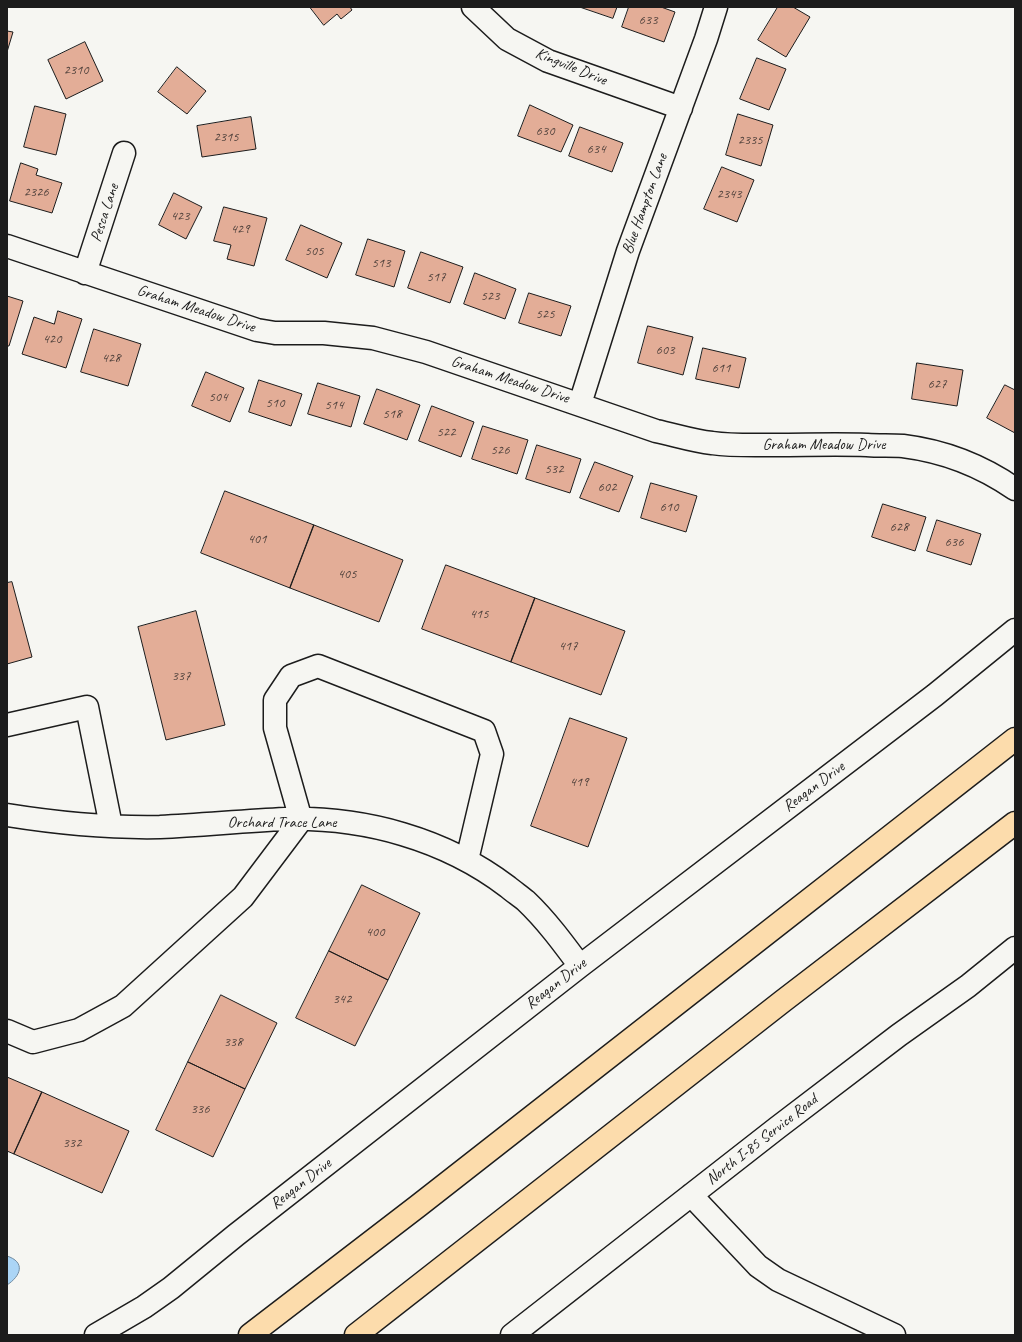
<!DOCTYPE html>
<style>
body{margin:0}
#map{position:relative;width:1022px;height:1342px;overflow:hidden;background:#f6f6f2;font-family:Caveat,sans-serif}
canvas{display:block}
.frame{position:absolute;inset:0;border:8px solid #1c1c1c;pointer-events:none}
</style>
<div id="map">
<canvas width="1022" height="1342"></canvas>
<div class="frame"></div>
</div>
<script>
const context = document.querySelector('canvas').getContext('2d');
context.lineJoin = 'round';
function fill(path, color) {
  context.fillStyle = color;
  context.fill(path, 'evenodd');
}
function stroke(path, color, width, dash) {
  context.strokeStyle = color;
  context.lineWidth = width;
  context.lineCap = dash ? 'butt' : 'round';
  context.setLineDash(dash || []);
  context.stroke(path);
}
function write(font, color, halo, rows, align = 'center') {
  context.font = font + ' Caveat,sans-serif';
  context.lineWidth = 3.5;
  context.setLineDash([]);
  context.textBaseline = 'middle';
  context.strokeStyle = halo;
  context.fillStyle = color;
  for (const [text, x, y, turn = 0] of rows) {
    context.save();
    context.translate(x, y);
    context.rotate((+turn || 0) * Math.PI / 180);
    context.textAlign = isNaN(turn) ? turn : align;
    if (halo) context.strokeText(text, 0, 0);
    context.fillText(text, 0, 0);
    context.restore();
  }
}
const water = new Path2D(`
 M 7,1256 C 26,1262 21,1276 7,1285 Z`);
const building = new Path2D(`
 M 310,7 L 350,7 L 352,10 L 341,19 L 337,14 L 324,25 Z
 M 580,7 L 617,7 L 613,18 Z
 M 629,7 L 661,7 L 675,12 L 664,42 L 622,27 Z
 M 778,7 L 793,7 L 810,17 L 786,57 L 758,40 Z
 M 7,31 L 13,32 L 7,52 Z
 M 85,42 L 103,81 L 66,99 L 48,60 Z
 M 757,58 L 786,69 L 769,110 L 740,99 Z
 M 177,67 L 206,91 L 187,114 L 158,92 Z
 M 530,105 L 573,125 L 561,152 L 518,136 Z
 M 35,106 L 66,114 L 56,155 L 24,147 Z
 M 738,114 L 773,125 L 761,166 L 726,155 Z
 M 251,117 L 256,149 L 202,157 L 197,126 Z
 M 580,127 L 623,143 L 612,172 L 569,156 Z
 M 21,163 L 38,169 L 36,175 L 62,183 L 52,213 L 10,201 Z
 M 722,167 L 754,180 L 737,222 L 704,209 Z
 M 174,193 L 202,207 L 186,239 L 159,225 Z
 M 224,207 L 267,218 L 254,266 L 227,259 L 231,245 L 214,241 Z
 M 301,225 L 342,243 L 327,278 L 286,260 Z
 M 368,239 L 405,251 L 394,287 L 356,275 Z
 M 421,252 L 463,267 L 450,303 L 408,288 Z
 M 475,273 L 516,289 L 505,319 L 464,304 Z
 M 529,293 L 571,306 L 561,336 L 519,323 Z
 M 7,296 L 23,301 L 9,346 L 7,346 Z
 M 58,311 L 82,319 L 66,368 L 22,354 L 34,317 L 54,324 Z
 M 648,326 L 693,337 L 683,375 L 638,363 Z
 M 94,329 L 141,344 L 128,386 L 81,372 Z
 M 703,348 L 746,358 L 739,388 L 696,379 Z
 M 917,363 L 963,370 L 957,406 L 912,399 Z
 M 206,372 L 244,388 L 230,422 L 192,406 Z
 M 259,380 L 302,394 L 291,426 L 249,412 Z
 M 318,383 L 360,396 L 351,427 L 308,414 Z
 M 1005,385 L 1015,390 L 1015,433 L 987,418 Z
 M 377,389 L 420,405 L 407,440 L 364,424 Z
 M 432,406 L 474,422 L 461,457 L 419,441 Z
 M 483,426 L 528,440 L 517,474 L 472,459 Z
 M 537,445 L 581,459 L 570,493 L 526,479 Z
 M 595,462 L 633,476 L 619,512 L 580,498 Z
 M 651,483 L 697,496 L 686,532 L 641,518 Z
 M 225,491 L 314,525 L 290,588 L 201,553 Z
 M 883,504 L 926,517 L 915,551 L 872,537 Z
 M 937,520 L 981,534 L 971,565 L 927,551 Z
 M 314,525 L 403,560 L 379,622 L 290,588 Z
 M 446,565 L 535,598 L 511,662 L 422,629 Z
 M 12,582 L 32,657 L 7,664 L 7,583 Z
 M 535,598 L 625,631 L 601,695 L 511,662 Z
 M 196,611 L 225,725 L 166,740 L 138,627 Z
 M 570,718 L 627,738 L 588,847 L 531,826 Z
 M 362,885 L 420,913 L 388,980 L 329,951 Z
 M 329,951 L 388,980 L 355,1046 L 296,1018 Z
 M 221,995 L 277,1023 L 245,1089 L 188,1062 Z
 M 188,1062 L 245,1089 L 213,1157 L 156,1130 Z
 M 7,1077 L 42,1092 L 14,1154 L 7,1151 Z
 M 42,1092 L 129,1131 L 102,1193 L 14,1154 Z`);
const minor = new Path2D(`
 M 473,7 L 507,39 L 548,61 L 681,108
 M 7,246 L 257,330 L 275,333 L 324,333 L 373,338 L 426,352 L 656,431 C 675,435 693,441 712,443 C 733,446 755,445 776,445 C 806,445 836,444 867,445 C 879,446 891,445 903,446 C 943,451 982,466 1015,489
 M 85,273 L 124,153
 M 580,404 L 628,251 L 706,39 L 716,7
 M 7,725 L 87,707 L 111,826
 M 7,815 C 57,823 109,828 160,827 C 202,825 243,821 285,819 C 365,817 445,839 508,887 C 514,892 520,896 526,901 C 546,920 563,943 580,966
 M 7,1031 L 33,1042 L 79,1030 L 123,1006 L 243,897 L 301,820 L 275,728 L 275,700 L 291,676 L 318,666 L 484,731 L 492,754 L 467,860
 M 691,1195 L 758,1266 L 778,1280 L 894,1335
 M 96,1335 L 144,1307 L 171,1288 L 236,1235 L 580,966 L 935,695 L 1015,630
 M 512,1335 L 777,1128 L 899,1035 L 968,986 L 1015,948`);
const highway = new Path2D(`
 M 250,1335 L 418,1206 L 1015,739
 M 356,1335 L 783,1001 L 1015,823`);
const numberNames = [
 ["633",648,20],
 ["2310",76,70],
 ["630",545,131],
 ["2315",226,137],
 ["2335",750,140],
 ["634",596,149],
 ["2326",36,192],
 ["2343",729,194],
 ["423",180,216],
 ["429",240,229],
 ["505",314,251],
 ["513",381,263],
 ["517",436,277],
 ["523",490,296],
 ["525",545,314],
 ["420",52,339],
 ["603",665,350],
 ["428",111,358],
 ["611",721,368],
 ["627",937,384],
 ["504",218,397],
 ["510",275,403],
 ["514",334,405],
 ["518",392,414],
 ["522",446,432],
 ["526",500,450],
 ["532",554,469],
 ["602",607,487],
 ["610",669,507],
 ["628",899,527],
 ["401",257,539],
 ["636",954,542],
 ["405",347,574],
 ["415",479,614],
 ["417",568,646],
 ["337",181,676],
 ["419",579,782],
 ["400",375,932],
 ["342",342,999],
 ["338",233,1042],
 ["336",200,1109],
 ["332",72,1143]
];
const streetNames = [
 ["Kingville Drive",571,67,22],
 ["Blue Hampton Lane",645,204,-70],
 ["Pesca Lane",105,213,-72],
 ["Graham Meadow Drive",196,309,18],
 ["Graham Meadow Drive",510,380,18],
 ["Graham Meadow Drive",824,445],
 ["Reagan Drive",814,787,-37],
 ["Orchard Trace Lane",282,823],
 ["Reagan Drive",556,984,-38],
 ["North I-85 Service Road",762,1140,-38],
 ["Reagan Drive",301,1184,-38]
];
fill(water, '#abd5f6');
stroke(water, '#728b9f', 1);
fill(building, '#e3ad97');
stroke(building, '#1c1c1c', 1);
stroke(minor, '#1c1c1c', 25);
stroke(highway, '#1c1c1c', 25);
stroke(minor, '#f6f6f2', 22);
stroke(highway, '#fcdcac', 22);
write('14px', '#4e403b', null, numberNames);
write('16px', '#1c1c1c', '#f6f6f2', streetNames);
</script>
